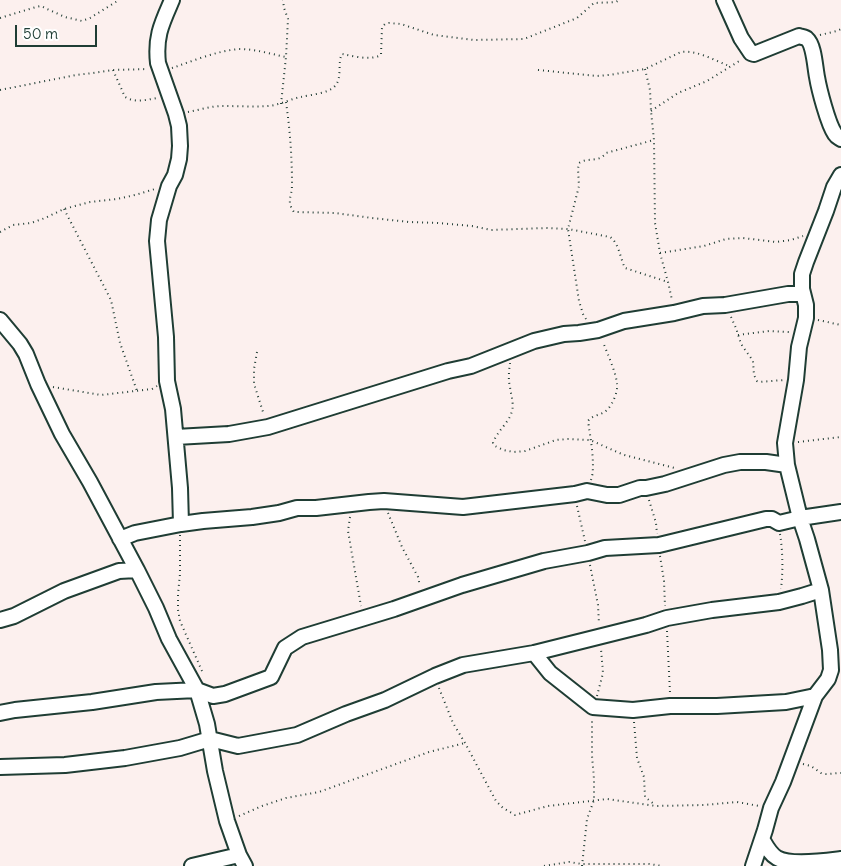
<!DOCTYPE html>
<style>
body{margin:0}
#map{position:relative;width:841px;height:866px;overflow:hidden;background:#fcf0ee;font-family:Delius,sans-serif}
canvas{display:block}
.scale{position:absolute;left:15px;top:25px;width:82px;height:22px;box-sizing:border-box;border:2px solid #1f3d34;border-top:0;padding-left:6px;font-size:15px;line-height:18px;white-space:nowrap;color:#1f3d34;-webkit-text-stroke:4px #fff;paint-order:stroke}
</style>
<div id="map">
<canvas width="841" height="866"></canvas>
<div class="scale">50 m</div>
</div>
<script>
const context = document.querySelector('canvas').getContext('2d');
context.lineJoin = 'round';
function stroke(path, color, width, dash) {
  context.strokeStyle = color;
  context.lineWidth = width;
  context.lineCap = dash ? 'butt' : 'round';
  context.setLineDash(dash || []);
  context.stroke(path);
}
const path = new Path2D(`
 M 0,18 L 36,7 L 41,6 L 47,9 L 65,17 L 82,21 L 90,18 L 119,0
 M 820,35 L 837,31 L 841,29
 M 172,68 C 193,61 216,51 239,49 C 255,49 271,54 286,57
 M 645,69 L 650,90 L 651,111 L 654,140 L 655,223 L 660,253 L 668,282 L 672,300
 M 113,70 L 125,97 C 135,103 146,100 157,98
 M 538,70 L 597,76 L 609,75 L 645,69 L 681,52 C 697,50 714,60 729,66
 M 0,90 L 76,75 L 93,73 L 113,70 L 148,69
 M 286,102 C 290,130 292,157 292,185 C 292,197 286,201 294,212 L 335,213 L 372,218 L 409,222 L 438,223 L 472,226 L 491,230 L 546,228 L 568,229 L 610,237 C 619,243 620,258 625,268 L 668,282
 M 281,104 L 286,57 L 288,19 L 284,8 L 283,0
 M 651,111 L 678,93 L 707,81 L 741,60
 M 188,112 C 199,110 211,106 222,106 C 237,106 253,107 268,106 C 280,105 290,99 301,97 C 310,95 328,93 334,87 C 343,79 337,63 342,54 C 354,56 369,61 381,55 L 382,27 L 385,24 L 389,23 L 401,24 L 434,35 L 474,40 L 524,39 L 577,18 L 594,3 L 616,2 L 619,0
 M 64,209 L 111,300 L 120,343 L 137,391
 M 0,232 L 13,225 L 31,223 L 45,218 L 64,209 L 90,202 L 117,199 L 135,195 L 155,189
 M 660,253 L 704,246 L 726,239 L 743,238 L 776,242 L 791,240 L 803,236
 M 731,317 L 736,328 L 741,344 L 753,361 L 754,375 L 757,381 L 759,382 L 784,380
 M 586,319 L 583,314 L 579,301 L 568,229 L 579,186 L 578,169 L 579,163 C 588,157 599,163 606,153 L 654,140
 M 818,320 L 841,325
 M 738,335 L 769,331 L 790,332
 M 257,352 L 254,369 L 254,384 L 264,415
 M 510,363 C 509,371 508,379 510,387 C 511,395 514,404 512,411 C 509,423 497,431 493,443 L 495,446 L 503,450 L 514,452 L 525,451 L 556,440 L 568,439 L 590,440 L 624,455 L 675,468
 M 53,387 L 101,395 L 152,389 L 157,386
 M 798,442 L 841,437
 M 591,480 C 596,467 590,435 588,421 C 593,414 602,416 608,409 C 613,403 618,392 617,384 C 616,372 607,353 603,342
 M 649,500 L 656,523 L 657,534
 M 577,506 L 585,541
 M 388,513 L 402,547 L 418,577 L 420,586
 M 350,517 L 348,531 L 361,606
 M 780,534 C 783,553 783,571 781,589
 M 180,535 L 180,574 L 178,594 L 178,610 L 180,621 L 202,671
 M 660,556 L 664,581 L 665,606
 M 590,565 L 598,605 L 599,624
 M 667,631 L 670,693
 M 439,688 L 453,723 L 465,743 L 496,801 L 503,808 L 515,815 L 548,806 L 607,799 L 656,806 L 704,805 L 737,802 L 759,806
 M 597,696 L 603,673 L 601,649
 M 634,722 L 637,758 L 644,777 L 645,797 L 654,804
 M 803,764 L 811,766 L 821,773 L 826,774 L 841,773
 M 239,816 L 262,806 L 286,798 L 319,792 L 429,752 L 465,743
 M 544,866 L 569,862 L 582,864 L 649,864 L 662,866
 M 582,866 L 587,819 L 594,800 L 594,779 L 592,756 L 592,720`);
const minor = new Path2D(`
 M 172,0 C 162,23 155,36 158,63 L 176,114 L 179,126 L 180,146 L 179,159 L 175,175 L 169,186 L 159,220 L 157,241 L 166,337 L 167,381 L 173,409 L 180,488 L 181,524
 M 724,0 L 741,38 L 751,53 L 754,54 L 799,36 C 801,37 805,37 807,39 C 814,45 815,67 817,77 C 819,89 828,124 835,134 C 837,137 838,137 841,139
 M 0,320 L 20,344 L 26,354 L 38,384 L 62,434 L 90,482 L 137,570 L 156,608 L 169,639 L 197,690 L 207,724 L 215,771 L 227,821 L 239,855 L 245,866
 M 176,437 L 229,434 L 268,427 L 448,371 L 471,366 L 534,341 L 564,334 L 579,333 L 598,330 L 624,321 L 674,313 L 703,306 L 725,305 L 788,294 L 803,294
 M 120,539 L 135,533 L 181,524 L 203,521 L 252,517 L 279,513 L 297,508 L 316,508 L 369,502 L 384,501 L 463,507 L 575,494 L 587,491 L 607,495 L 619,495 L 640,488 L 646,488 L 665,484 L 724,465 L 740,462 L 766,462 L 787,465
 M 0,620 L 14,616 L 64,591 L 119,571 L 137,570
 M 534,653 L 550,673 L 593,707 L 633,710 L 670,706 L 717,706 L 786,702 L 815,696
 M 0,713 L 15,710 L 92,702 L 156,692 L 197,690 L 213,696 L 225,694 L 271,677 L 285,648 L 302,637 L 394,609 L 462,585 L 544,561 L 588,553 L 605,548 L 659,545 L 766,519 L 772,519 L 779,523 L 800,518 L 841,512
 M 0,767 L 65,765 L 125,758 L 180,748 L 210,739 L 238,746 L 297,735 L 346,714 L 385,700 L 435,676 L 463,665 L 534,653 L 646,625 L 667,618 L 712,610 L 779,602 L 802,596 L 821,590
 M 762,839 C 766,846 770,854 777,858 C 791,866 825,861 841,859
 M 192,866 L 239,855
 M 753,866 L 765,830 L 771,808 L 783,782 L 815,696 L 828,679 L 831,670 L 830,650 L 821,590 L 807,539 L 800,518 L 787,465 L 785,443 L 796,380 L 799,347 L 806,318 L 806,305 L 802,289 L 802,274 L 806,262 L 826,211 L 834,187 L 841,175`);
stroke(minor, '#1f3d34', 18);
stroke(path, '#1f3d34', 2, [1, 4]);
stroke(minor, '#fff', 14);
</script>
